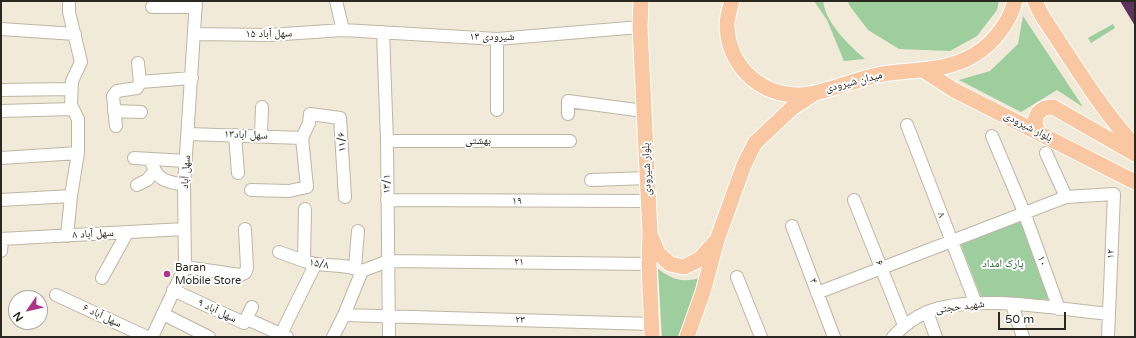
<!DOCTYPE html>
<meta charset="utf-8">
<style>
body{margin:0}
#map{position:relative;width:1136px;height:338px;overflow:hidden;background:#f2ead8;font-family:"Varela Round",sans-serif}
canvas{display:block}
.frame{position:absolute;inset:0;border:2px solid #2b2821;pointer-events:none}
.north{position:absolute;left:8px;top:290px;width:40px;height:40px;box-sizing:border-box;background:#fff;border:1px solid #aaa9a6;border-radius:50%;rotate:236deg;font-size:11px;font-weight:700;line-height:16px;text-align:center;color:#2b2821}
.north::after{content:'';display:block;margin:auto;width:14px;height:18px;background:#b03486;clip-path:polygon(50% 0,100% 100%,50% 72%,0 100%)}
.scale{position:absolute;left:998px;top:312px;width:68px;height:18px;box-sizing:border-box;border:2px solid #2b2821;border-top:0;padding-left:5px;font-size:12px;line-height:14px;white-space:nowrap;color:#2b2821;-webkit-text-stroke:3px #fff;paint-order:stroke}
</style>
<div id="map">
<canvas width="1136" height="338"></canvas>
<div class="frame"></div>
<div class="north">N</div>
<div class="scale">50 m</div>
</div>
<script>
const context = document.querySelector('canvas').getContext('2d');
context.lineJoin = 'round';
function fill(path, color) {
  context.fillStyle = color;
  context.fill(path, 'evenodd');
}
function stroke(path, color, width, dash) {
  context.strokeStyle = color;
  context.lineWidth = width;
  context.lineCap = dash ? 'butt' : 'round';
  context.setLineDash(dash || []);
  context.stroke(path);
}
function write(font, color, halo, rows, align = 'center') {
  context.font = font + ' "Varela Round","Noto Naskh Arabic",sans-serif';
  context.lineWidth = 4;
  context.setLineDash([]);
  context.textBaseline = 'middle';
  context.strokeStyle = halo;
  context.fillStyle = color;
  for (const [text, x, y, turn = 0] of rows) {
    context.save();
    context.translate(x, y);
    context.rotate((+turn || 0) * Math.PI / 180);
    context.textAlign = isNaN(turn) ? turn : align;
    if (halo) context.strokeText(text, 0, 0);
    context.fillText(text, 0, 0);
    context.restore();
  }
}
const green = new Path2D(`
 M 814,1 L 823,1 C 826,24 849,45 865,59 L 844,61 L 827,20 Z
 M 848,1 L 999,1 L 997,10 L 977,36 L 950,51 L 899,49 L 868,30 L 849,5 Z
 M 1023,16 L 1083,107 L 1057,90 L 1021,112 L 959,80 L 990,71 L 1018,44 Z
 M 1113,24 L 1115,28 L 1091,43 L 1088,38 Z
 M 1020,217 L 1052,300 L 981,297 L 959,240 Z
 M 658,269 C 675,281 683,283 703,277 L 678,337 L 662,337 Z`);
const building = new Path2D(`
 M 1120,1 L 1135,1 L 1135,26 Z`);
const minor = new Path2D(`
 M 336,1 L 343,30
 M 152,7 L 196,7
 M 1,29 L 75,34
 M 383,32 L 387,141 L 389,337
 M 195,34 L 269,35 L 343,30 L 497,39 L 640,27
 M 138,63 L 140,82
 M 1,90 L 71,89
 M 497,110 L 497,39
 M 1,111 L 73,109
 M 114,111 L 141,112
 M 568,114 L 568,101 L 644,111
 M 907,125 L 976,304
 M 116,126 L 113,96 L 117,91 L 137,88 L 140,82 L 192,78
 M 189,134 L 302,138
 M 235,135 L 238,173
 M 261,135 L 262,107
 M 992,136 L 1024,212 L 1059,309
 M 302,138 L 309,123 L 310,114 L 340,118 L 345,197
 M 387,141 L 570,141
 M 1046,153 L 1066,197
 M 1,158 L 78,153
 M 134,158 L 186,161
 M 151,161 C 157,181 165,181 184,185
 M 591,180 L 648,178
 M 137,185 L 147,180 L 154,172
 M 251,190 L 289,191 L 307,187 L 302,138
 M 1,200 L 71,196
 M 387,200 L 647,201
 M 854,200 L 904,325
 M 305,209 L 304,261 C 322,268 344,262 362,271
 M 792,226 L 834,337
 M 67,236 L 71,196 L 78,153 L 78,119 L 71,105 L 72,81 L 81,62 L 69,12 L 69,1
 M 1,239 L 184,229
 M 1,251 L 2,239
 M 279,252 L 304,261
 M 185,267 L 240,275 L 245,273 L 247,268 L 245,229
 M 355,267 L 358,231
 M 362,271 L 388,261 L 649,264
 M 737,277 L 761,337
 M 102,278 L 127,233
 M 173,290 L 244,323 L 252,307
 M 817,293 L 1066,197 L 1114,194 L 1108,337
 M 56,295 L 147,337
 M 1012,305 L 1023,337
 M 927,312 L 936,337
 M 163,314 L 209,337
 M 344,315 L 652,324
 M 247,319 L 287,337
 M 281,334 L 315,265
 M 152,337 L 185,267 L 184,185 L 196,1
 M 333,337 L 344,315 L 362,271
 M 893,337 C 903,326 913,318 927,312 C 975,293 1057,309 1108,314`);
const major = new Path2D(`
 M 641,1 L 640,27 L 650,233 L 649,264 L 652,337
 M 732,1 C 730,8 727,17 727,25 C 728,63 756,93 795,95 C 819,96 858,78 883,74 C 914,69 946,72 974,55 C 993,44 1010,22 1015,1
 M 1035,1 L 1041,14 C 1071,59 1099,107 1135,146
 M 923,70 L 954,90 L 1135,182
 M 1039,133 C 1030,120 1038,107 1053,107 L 1135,154
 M 651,236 L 658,253 L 670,264 L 684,267 L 700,259 L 714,243
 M 687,337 L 703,292 L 717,240 L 744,165 L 755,143 L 792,108 L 812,95`);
const markers = [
 [167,274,4,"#b03486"]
];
const streetNames = [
 ["سهل آباد ۱۵",269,34,-1],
 ["شیرودی ۱۳",492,37],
 ["میدان شیرودی",854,82,-14],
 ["بلوار شیرودی",1028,127,27],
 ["سهل اباد۱۳",246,135,2],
 ["بهشتی",478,141],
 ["۱۱/۶",342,142,-93],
 ["بلوار شیرودی",647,169,-92],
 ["سهل آباد",186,172,-86],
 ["۱۳/۱",387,184,-90],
 ["۱۹",517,201],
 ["۸",941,215,69],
 ["سهل آباد ۸",93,234,-3],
 ["۱۲",1111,254,-87],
 ["۱۰",1042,261,70],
 ["۲۱",519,262,1],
 ["۶",879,263,69],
 ["۱۵/۸",319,264,10],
 ["۴",813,281,69],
 ["شهید حجتی",960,307,-7],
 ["سهل آباد ۹",217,311,25],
 ["سهل آباد ۶",102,316,25],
 ["۲۳",520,320,2]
];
const parkNames = [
 ["پارک امداد",1003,264]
];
const poiNames = [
 ["Baran",175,268],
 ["Mobile Store",175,281]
];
fill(green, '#9ecd9e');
fill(building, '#5d335a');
stroke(minor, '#beb6a5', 14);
stroke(major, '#fff', 17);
stroke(minor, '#fff', 12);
stroke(major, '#fac7a3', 15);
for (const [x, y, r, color] of markers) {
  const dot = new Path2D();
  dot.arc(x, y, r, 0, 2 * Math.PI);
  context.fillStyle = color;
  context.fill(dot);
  stroke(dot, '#fff', 1.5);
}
write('11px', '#2b2821', '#fff', streetNames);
write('11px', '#1c5e22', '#fff', parkNames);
write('11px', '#2b2821', '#fff', poiNames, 'left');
</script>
